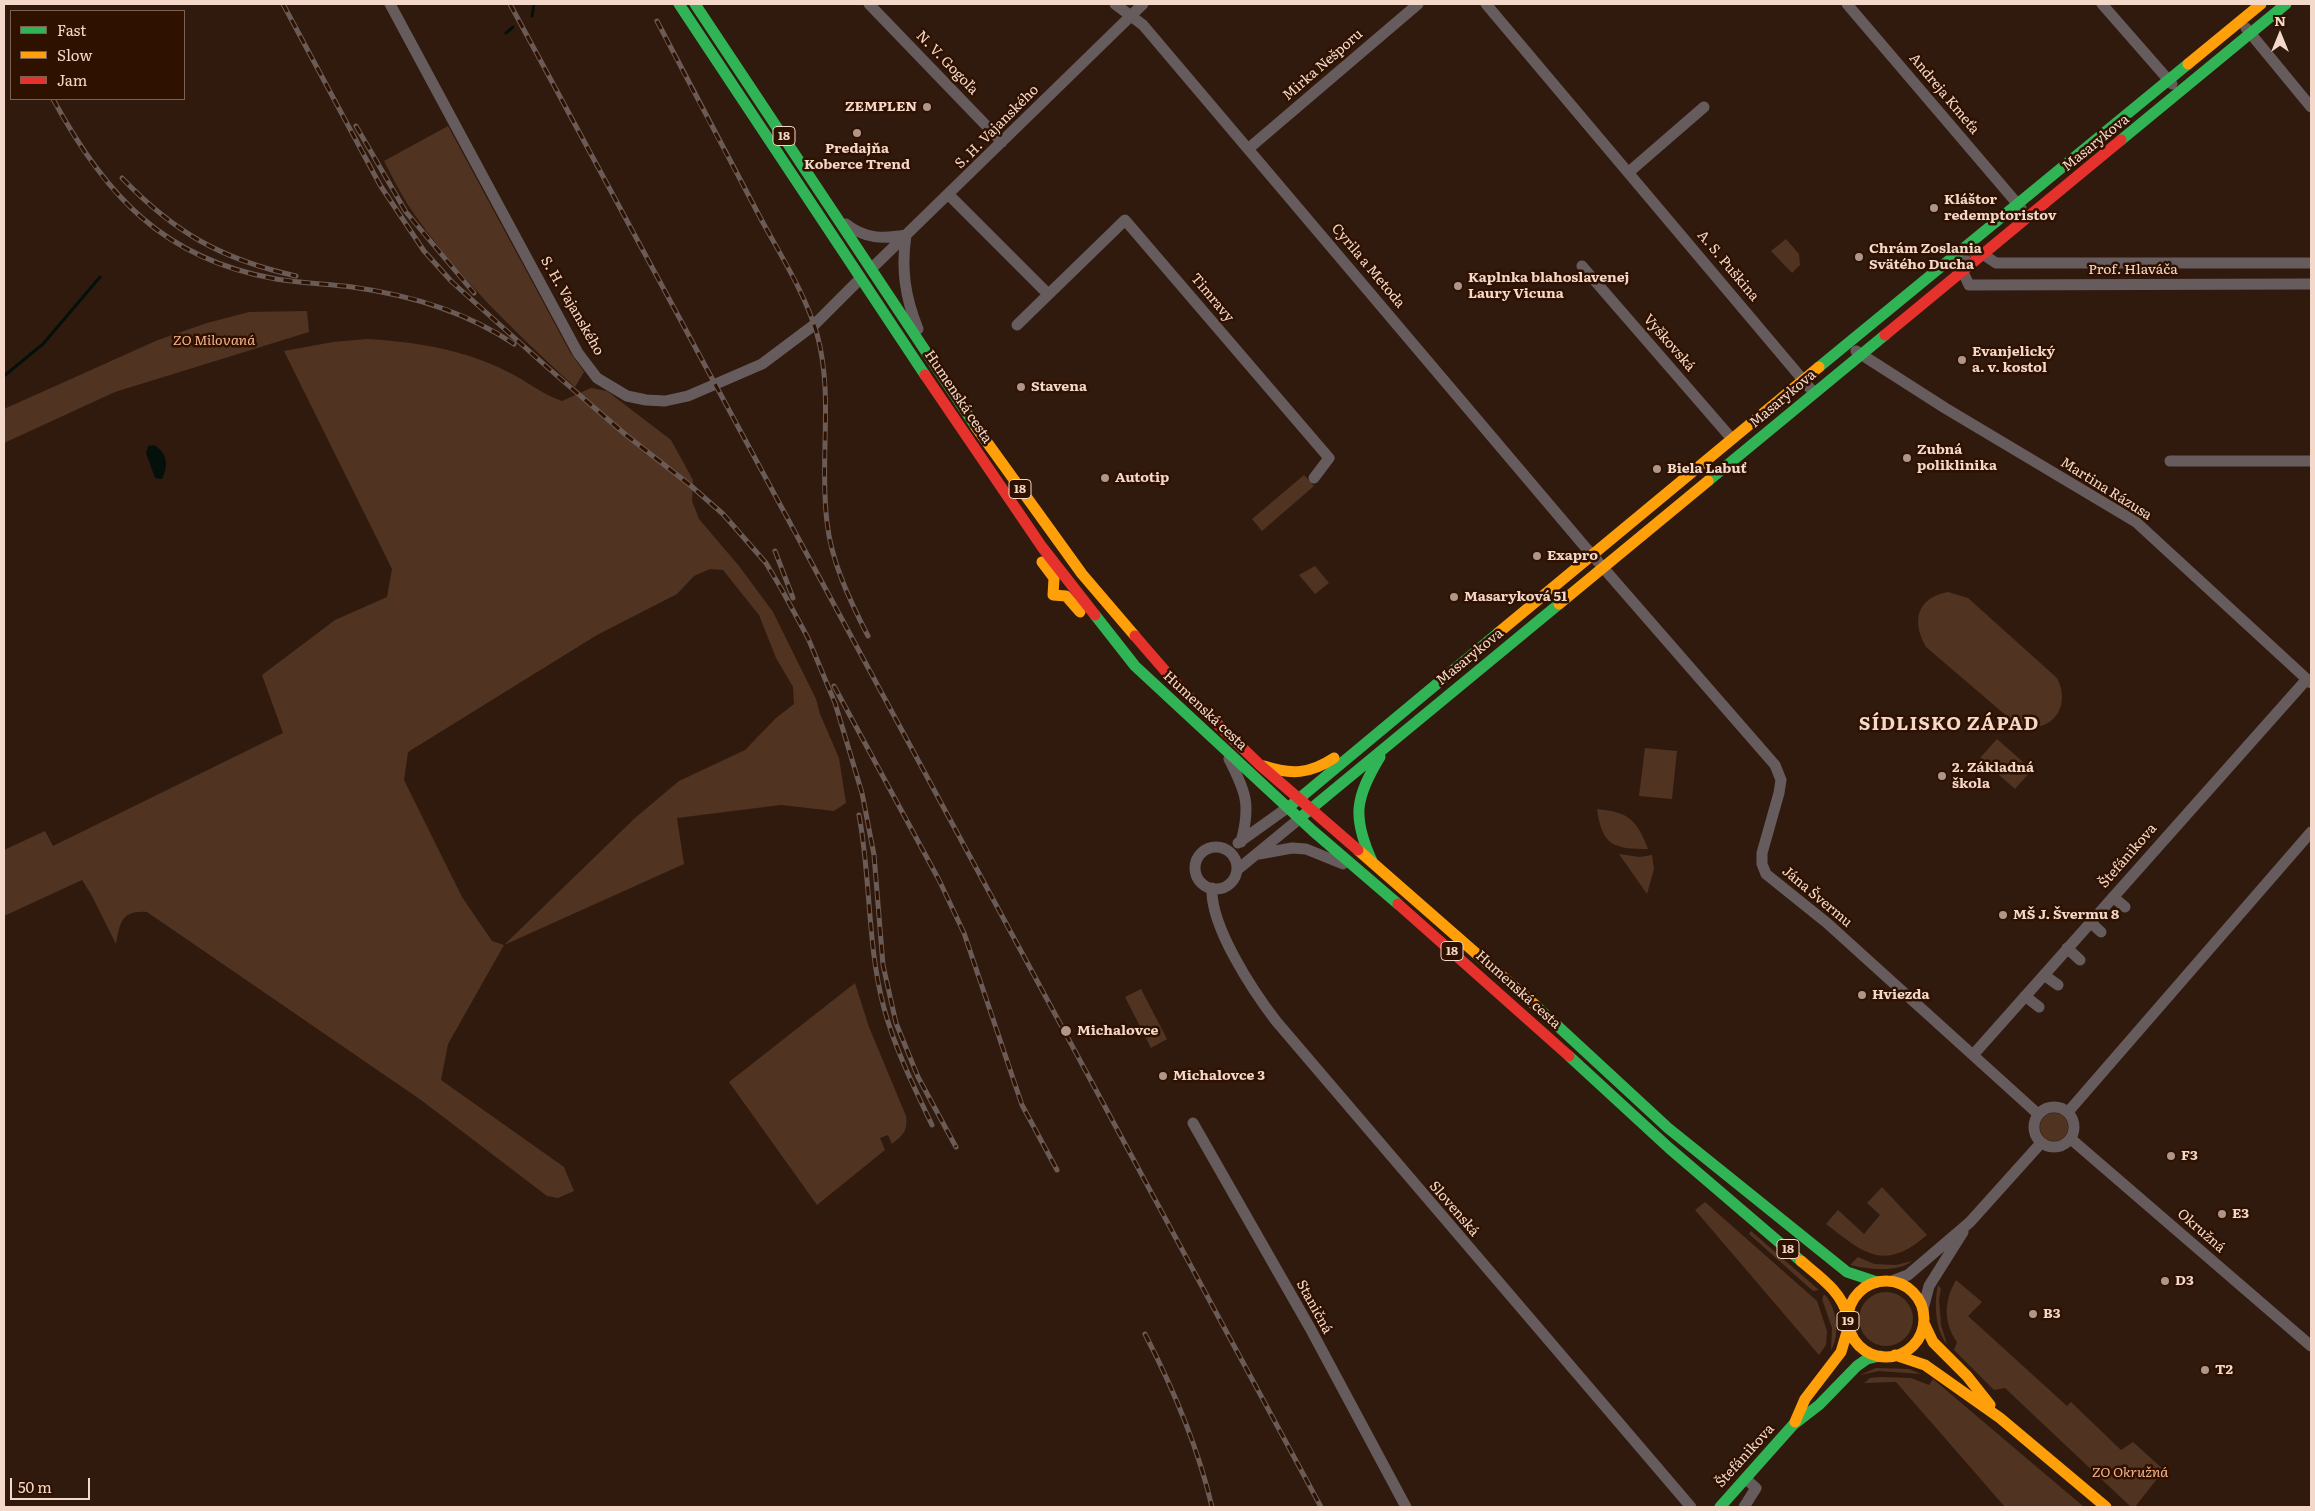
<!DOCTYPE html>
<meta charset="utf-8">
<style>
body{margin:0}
#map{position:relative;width:2315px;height:1511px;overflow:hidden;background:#301a0e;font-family:Literata,serif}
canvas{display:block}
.frame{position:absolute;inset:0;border:5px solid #f4d9ca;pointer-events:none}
.legend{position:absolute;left:10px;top:10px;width:175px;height:90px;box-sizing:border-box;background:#2f1100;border:1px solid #7e6151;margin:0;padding:6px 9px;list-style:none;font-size:15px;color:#f4d9ca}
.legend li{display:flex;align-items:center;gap:10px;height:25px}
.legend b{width:25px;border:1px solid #7e6151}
.north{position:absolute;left:2255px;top:10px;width:50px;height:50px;-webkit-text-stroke:4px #2f1100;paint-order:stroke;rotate:0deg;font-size:14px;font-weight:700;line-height:20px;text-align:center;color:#f4d9ca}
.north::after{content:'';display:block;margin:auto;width:18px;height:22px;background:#f4d9ca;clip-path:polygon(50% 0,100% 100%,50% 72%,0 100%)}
.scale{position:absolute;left:10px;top:1478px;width:80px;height:22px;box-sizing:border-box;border:2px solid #f4d9ca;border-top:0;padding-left:6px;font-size:15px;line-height:18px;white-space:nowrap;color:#f4d9ca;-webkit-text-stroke:4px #2f1100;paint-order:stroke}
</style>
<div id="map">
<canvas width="2315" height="1511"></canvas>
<div class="frame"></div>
<ul class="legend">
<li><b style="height:6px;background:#30b455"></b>Fast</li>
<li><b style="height:6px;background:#ff9f0a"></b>Slow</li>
<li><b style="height:6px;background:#e5322d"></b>Jam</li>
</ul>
<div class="north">N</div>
<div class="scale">50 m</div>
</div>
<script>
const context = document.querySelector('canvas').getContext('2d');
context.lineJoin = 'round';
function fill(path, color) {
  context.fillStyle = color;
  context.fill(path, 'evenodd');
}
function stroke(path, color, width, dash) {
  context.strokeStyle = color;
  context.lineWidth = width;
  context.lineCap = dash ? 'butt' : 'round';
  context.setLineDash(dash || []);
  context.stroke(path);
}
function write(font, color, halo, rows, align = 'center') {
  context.font = font + ' Literata,serif';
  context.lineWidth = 5;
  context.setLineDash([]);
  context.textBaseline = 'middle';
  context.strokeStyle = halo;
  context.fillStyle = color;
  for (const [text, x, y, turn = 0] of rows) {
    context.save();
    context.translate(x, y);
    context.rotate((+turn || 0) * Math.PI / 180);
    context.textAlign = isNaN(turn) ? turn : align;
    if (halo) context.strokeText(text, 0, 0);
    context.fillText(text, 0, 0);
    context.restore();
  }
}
const green = new Path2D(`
 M 448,126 L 570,352 L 584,372 L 575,387 C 514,331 454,274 408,205 C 399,191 392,176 384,161 Z
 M 1786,239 L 1799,254 L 1800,265 L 1792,273 L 1771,251 Z
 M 307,311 L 309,332 L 115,392 L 4,443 L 4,409 L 158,340 L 207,323 L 249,312 Z
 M 367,339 C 416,342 463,349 508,372 C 527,381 541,394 562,401 L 591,388 L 607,391 L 671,440 L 693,480 L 692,501 L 699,519 L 739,566 L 773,612 L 816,699 L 820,714 L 839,758 L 846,803 L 834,811 L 781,805 L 677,818 L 684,864 L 504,945 L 448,1044 L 441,1080 L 564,1167 L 574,1191 L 558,1198 L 547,1196 L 421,1100 L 147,912 C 121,910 120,923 116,944 L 92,896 L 82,880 L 4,916 L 4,850 L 45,831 L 53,846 L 283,733 L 262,675 L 335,620 L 387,597 L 392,569 L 284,351 L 333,342 ZM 710,569 L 723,570 L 759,615 L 776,658 L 793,687 L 794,704 L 776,718 L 745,750 L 679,781 L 635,818 L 504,945 L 492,941 L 462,897 L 404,780 L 408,752 L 597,635 L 677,594 L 694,576 Z
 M 1304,475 L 1314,486 L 1262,531 L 1252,519 Z
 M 1315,566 L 1329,583 L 1315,594 L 1299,575 Z
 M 1948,592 L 1968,598 L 2057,678 C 2073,709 2048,737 2016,724 L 1926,647 C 1911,620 1917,598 1948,592 Z
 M 1997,739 L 2032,770 L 2015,789 L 1980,758 Z
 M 1645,748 L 1677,751 L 1672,799 L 1639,796 Z
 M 1597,809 C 1629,812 1637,820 1648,849 C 1614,849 1602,846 1597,809 Z
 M 1619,854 L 1640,857 L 1652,855 L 1654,869 L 1647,894 Z
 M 855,983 L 869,1027 L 906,1116 C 908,1131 903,1135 892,1144 L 888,1135 L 880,1138 L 885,1150 L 817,1205 L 729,1082 Z
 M 1141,989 L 1167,1039 L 1151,1048 L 1125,997 Z
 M2040 1127a14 14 0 1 1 28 0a14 14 0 1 1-28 0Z
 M 1882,1187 L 1927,1235 C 1884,1272 1865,1254 1826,1224 L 1838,1210 L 1864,1234 L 1880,1215 L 1867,1203 Z
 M 1705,1202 L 1817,1301 L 1827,1331 L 1826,1345 L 1819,1355 L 1695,1210 Z
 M 1751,1231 L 1819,1290 L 1813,1291 L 1749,1234 Z
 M 1858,1257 L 1874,1264 L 1896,1265 L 1912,1261 C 1898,1273 1867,1269 1850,1265 Z
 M 1956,1280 L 1982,1302 L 1968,1316 L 2067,1406 L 2071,1402 L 2121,1450 L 2133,1442 L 2164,1470 L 2135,1507 L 2131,1507 L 2005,1388 L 1994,1390 L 1954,1350 L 1957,1342 C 1943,1322 1944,1301 1956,1280 Z
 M 1938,1285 L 1941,1289 L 1939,1299 L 1941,1325 L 1947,1344 C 1935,1330 1934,1302 1938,1285 Z
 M1859 1319a27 27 0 1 1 54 0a27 27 0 1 1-54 0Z
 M 1824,1294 C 1836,1305 1841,1335 1831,1350 L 1832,1328 L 1822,1299 Z
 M 1876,1368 L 1909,1369 L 1921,1374 L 1879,1371 L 1860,1375 Z
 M 1881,1377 L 1911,1378 L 1929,1385 L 1933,1379 L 2084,1507 L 2005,1507 L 1896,1382 L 1864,1383 L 1870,1378 Z`);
const water = new Path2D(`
 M 154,445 C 167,453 169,465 162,479 L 155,478 L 146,453 L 148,446 Z`);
const stream = new Path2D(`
 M 532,16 L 534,4
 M 506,33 L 513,27
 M 4,376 L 43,344 L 100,277`);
const street = new Path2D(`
 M 390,4 L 578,353 L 597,378 L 627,396 L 646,400 L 665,401 L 688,396 L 762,364 L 814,325 L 860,279
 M 869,4 L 1002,142
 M 1115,4 L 1143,25 L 1586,548 L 1775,765 L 1781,780 L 1779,793 L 1762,853 L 1762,864 L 1766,874 L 1827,923 L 2038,1114
 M 1486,4 L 1814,393
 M 1847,4 L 2021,208
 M 2102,4 L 2172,84
 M 2246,28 L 2311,107
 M 1248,149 L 1418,4
 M 1629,172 L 1704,107
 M 949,195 L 1048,294
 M 846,224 C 865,239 883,239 906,235
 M 906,235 C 901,269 905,297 918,329
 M 2311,263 L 1996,263 L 1984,255 L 1965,249 L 1963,272 L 1969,285 L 2311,284
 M 1582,266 L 1732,439
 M 871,269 L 1143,4
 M 1017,325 L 1125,220 L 1329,458 L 1314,478
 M 1856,351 L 1945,408 L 2136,522 L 2311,683
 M 2170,461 L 2311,461
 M 1229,759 C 1246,792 1251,805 1241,842
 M 1238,843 L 1287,808
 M1195 868a21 21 0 1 1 42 0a21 21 0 1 1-42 0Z
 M 1259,854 L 1292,848 L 1306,849 L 1343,864
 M 1237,870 L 1299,819
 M 1212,888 C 1210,926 1253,991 1276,1021 L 1691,1507
 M 2113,897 L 2125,907
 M 2090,922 L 2101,932
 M 2067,948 L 2080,960
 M 2044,975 L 2058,985
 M 2025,996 L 2039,1007
 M 1973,1055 L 2307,679
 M2034 1127a20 20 0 1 1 40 0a20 20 0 1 1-40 0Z
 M 2068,1112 L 2311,832
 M 1193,1123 L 1310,1328 L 1406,1507
 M 2071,1139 L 2311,1346
 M 1892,1281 L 1908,1275 L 1970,1222 L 2041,1143
 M 1923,1309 L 1929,1286 L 1963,1232
 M 1744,1507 L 1756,1488 L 1746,1479`);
const fast = new Path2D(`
 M 679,4 L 925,375
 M 695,4 L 976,427
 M 2121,140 L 2286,4
 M 1819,367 L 2188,64
 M 1708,481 L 1885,335
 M 1095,615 L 1135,666 L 1313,831 L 1398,904
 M 1289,807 L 1498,633
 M 1301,817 L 1559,604
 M 1372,861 C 1352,817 1355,798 1380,757
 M 1535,1005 L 1668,1128 L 1847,1272 L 1877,1282
 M 1569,1056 L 1669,1148 L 1801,1261
 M 1720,1507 L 1793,1425 L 1819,1405 L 1857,1366 L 1867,1359 L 1880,1356`);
const slow = new Path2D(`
 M 2188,64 L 2261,4
 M 976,427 L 1082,574 L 1135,636
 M 1042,562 L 1054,578 L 1053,595 L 1066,596 L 1080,612
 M 1559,604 L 1708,481
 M 1498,633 L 1819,367
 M 1264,766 C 1291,775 1310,774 1334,758
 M 1358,850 L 1535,1005
 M 1801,1261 C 1821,1278 1841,1291 1848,1317
 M1848 1319a38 38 0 1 1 76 0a38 38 0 1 1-76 0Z
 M 1924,1323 L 1933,1342 L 1967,1376 L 1990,1405
 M 1895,1355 L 1925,1365 L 2000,1418 L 2106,1507
 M 1795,1422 L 1805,1399 L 1841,1352 L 1849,1325`);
const jam = new Path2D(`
 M 1885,335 L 2121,140
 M 925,375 L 1042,547 L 1095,615
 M 1135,636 L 1180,688 L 1260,765 L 1358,850
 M 1398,904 L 1569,1056`);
const rail = new Path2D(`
 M 283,4 L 380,185 L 424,251 L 452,282 L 547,367 L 626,435 L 690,485 L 723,514 L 766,563 L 782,590 L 808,638 L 835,703 L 862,793 L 874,855 L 883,965 L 896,1023 L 918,1077 L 956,1147
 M 510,4 L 1321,1507
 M 657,21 C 691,87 726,153 761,219 C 781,256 805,293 817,334 C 834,396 819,459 827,522 C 831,561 850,601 868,636
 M 53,99 C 105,195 163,259 276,279 C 301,283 327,284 352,287 C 410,295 465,311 514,344
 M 356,126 L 406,212 L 474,293
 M 122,178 C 175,233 221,259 296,276
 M 775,551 L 793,598
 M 834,686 L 939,880 L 964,933 L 1022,1105 L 1057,1170
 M 859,815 C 871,879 867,945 884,1008 C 895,1049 914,1087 932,1125
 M 1145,1334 C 1173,1388 1198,1447 1212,1507`);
const markers = [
 [927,107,5,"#af9688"],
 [857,133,5,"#af9688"],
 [1934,208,5,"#af9688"],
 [1859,257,5,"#af9688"],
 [1458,286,5,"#af9688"],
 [1962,360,5,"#af9688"],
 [1021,387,5,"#af9688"],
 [1907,458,5,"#af9688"],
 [1657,469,5,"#af9688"],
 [1105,478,5,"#af9688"],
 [1537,556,5,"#af9688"],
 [1454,597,5,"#af9688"],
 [1942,776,5,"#af9688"],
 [2003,915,5,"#af9688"],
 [1862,995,5,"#af9688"],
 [1066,1031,6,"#af9688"],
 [1163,1076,5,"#af9688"],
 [2171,1156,5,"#af9688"],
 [2222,1214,5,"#af9688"],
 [2165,1281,5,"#af9688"],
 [2033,1314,5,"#af9688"],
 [2205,1370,5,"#af9688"]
];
const shields = [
 [784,136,22],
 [1020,489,22],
 [1452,951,22],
 [1788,1249,22],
 [1848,1321,22]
];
const shieldNames = [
 ["18",784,136],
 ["18",1020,489],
 ["18",1452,951],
 ["18",1788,1249],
 ["19",1848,1321]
];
const streetNames = [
 ["N. V. Gogoľa",947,63,46],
 ["Mirka Nešporu",1323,65,-41],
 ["Andreja Kmeťa",1944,94,50],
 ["S. H. Vajanského",997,127,-45],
 ["Masarykova",2096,143,-39],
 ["Cyrila a Metoda",1368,266,50],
 ["A. S. Puškina",1728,266,50],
 ["Prof. Hlaváča",2133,270],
 ["Timravy",1212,298,50],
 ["S. H. Vajanského",572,306,60],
 ["Vyškovská",1669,343,49],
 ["Humenská cesta",958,397,56],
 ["Masarykova",1783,399,-40],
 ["Martina Rázusa",2106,489,32],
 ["Masarykova",1470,657,-39],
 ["Humenská cesta",1205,711,43],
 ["Štefánikova",2128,856,-49],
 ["Jána Švermu",1817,897,40],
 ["Humenská cesta",1518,990,42],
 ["Slovenská",1454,1209,49],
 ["Okružná",2201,1231,41],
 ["Staničná",1314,1307,61],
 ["Štefánikova",1745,1456,-48]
];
const poiNames = [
 ["ZEMPLEN",917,107,"right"],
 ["Predajňa",857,149,"center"],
 ["Koberce Trend",857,165,"center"],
 ["Kláštor",1944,200],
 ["redemptoristov",1944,216],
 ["Chrám Zoslania",1869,249],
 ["Svätého Ducha",1869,265],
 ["Kaplnka blahoslavenej",1468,278],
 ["Laury Vicuna",1468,294],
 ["Evanjelický",1972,352],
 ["a. v. kostol",1972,368],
 ["Stavena",1031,387],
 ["Zubná",1917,450],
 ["poliklinika",1917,466],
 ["Biela Labuť",1667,469],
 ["Autotip",1115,478],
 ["Exapro",1547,556],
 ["Masaryková 51",1464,597],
 ["2. Základná",1952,768],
 ["škola",1952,784],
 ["MŠ J. Švermu 8",2013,915],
 ["Hviezda",1872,995],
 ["Michalovce",1077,1031],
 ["Michalovce 3",1173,1076],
 ["F3",2181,1156],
 ["E3",2232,1214],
 ["D3",2175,1281],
 ["B3",2043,1314],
 ["T2",2215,1370]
];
const parkNames = [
 ["ZO Milovaná",214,341],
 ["ZO Okružná",2130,1473]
];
const districtNames = [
 ["SÍDLISKO ZÁPAD",1949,724]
];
fill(green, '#513321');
fill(water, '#04110a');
stroke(stream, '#04110a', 3);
stroke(street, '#665b5d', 11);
stroke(fast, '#30b455', 11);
stroke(slow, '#ff9f0a', 11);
stroke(jam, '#e5322d', 11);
stroke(rail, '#6a5b56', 5);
stroke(rail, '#2f1100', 3, [9]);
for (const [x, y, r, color] of markers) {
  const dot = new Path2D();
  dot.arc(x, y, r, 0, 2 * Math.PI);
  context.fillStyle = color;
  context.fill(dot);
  stroke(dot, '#2f1100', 2);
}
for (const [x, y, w] of shields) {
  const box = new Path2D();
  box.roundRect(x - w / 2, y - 9.5, w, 19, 4);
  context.fillStyle = '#2f1100';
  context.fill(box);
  stroke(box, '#f4d9ca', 1);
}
write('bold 12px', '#f4d9ca', null, shieldNames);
write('14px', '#f4d9ca', '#2f1100', streetNames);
write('bold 14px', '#f4d9ca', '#2f1100', poiNames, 'left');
write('italic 14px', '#f5b38c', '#2f1100', parkNames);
context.letterSpacing = '1px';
write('bold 19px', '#f4d9ca', '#2f1100', districtNames);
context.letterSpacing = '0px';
</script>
